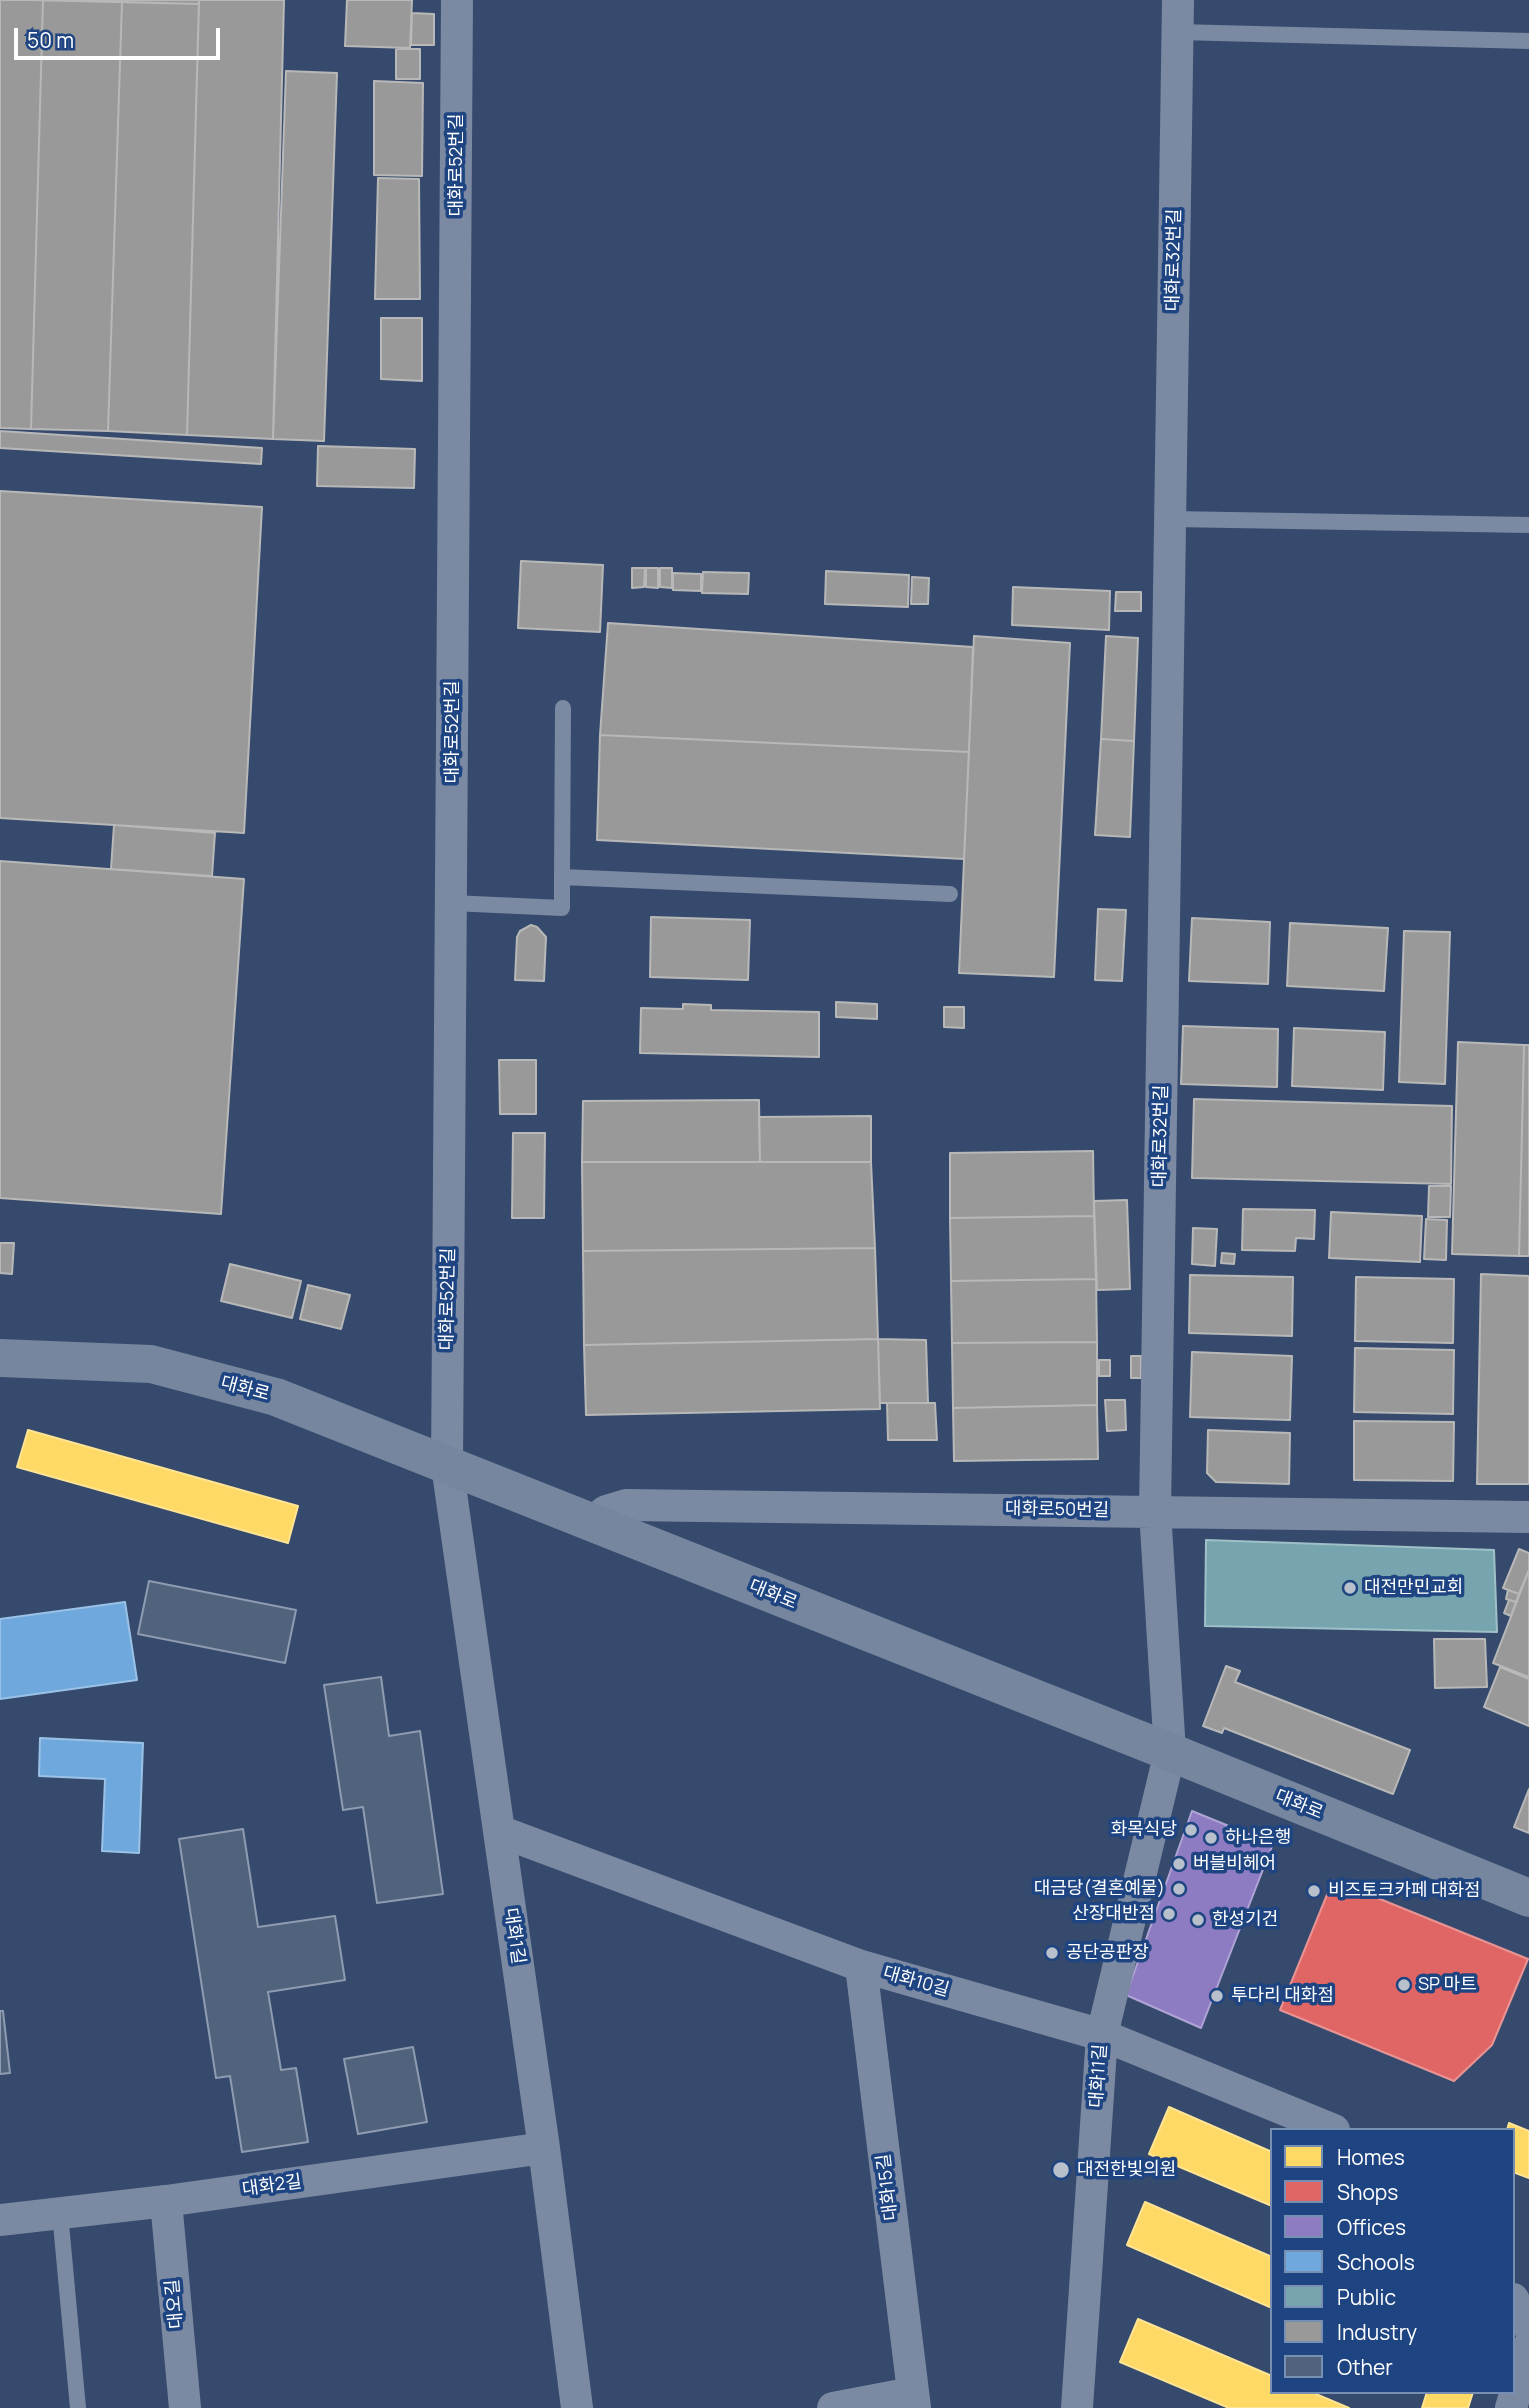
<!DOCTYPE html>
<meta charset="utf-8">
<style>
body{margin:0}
#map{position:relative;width:1529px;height:2408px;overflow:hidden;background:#354a6c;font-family:Manrope,sans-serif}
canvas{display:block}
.legend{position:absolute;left:1270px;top:2128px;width:245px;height:266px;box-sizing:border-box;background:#1e4582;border:2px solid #788fb4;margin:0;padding:9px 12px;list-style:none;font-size:21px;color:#fff}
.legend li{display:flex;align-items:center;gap:14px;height:35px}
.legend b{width:35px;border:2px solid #788fb4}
.scale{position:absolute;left:14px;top:28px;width:206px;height:32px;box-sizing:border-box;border:4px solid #fff;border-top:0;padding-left:9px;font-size:21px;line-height:24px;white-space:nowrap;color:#fff;-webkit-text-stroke:5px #1e4582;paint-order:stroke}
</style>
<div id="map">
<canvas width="1529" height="2408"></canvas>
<ul class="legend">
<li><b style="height:19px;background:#ffd966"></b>Homes</li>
<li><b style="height:19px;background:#e06666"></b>Shops</li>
<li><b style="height:19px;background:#8e7cc3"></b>Offices</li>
<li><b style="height:19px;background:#6fa8dc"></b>Schools</li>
<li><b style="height:19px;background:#76a5af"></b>Public</li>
<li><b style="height:19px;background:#999"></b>Industry</li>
<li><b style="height:19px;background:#50627c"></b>Other</li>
</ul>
<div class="scale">50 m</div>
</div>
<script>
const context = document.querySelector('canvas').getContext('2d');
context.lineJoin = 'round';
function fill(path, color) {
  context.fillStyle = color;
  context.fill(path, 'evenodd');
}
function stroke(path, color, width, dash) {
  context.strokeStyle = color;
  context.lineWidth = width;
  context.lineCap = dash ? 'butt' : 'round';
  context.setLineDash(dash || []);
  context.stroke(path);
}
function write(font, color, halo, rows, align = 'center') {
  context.font = font + ' Manrope,"Noto Sans KR",sans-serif';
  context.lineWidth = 7;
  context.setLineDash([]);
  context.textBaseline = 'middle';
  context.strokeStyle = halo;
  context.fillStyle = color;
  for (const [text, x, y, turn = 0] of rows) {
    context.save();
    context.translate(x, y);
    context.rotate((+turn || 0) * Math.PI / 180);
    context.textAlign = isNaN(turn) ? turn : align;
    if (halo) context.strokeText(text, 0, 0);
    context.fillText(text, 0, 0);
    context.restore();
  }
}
const homes = new Path2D(`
 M 28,1430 L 298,1506 L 288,1543 L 17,1467 Z
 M 1169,2107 L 1272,2152 L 1272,2206 L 1149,2154 Z
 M 1509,2123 L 1529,2131 L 1529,2178 L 1513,2172 L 1513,2130 L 1507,2130 Z
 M 1145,2202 L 1272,2257 L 1272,2308 L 1127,2245 Z
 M 1138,2319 L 1272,2376 L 1272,2392 L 1311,2392 L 1349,2408 L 1229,2408 L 1120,2362 Z
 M 1427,2392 L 1473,2392 L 1468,2408 L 1422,2408 Z`);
const shops = new Path2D(`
 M 1333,1880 L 1528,1959 L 1492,2045 L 1454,2081 L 1280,2010 Z`);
const offices = new Path2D(`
 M 1192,1811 L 1273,1844 L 1201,2028 L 1126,1995 Z`);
const schools = new Path2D(`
 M 125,1602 L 137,1680 L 0,1699 L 0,1619 Z
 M 40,1738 L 143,1743 L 139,1853 L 102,1851 L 105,1779 L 39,1776 Z`);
const public = new Path2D(`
 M 1206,1540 L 1494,1550 L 1497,1632 L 1205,1626 Z`);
const industry = new Path2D(`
 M 0,0 L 43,0 L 31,429 L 0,428 Z
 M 32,0 L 199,0 L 199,4 Z
 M 43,0 L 122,2 L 108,431 L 31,429 Z
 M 199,0 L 284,0 L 273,439 L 187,435 Z
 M 347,0 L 412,0 L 410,48 L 345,46 Z
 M 122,2 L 199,4 L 187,435 L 108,431 Z
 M 412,13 L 434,14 L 434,45 L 411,45 Z
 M 396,49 L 420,49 L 420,79 L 396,79 Z
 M 286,71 L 337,73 L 324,441 L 273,439 Z
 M 374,81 L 423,83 L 422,176 L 374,175 Z
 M 378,178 L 419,179 L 420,299 L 375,299 Z
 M 381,318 L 422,318 L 422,381 L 381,379 Z
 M 0,431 L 262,448 L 261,464 L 0,448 Z
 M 318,446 L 415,449 L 414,488 L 317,486 Z
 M 0,491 L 262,507 L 244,833 L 0,818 Z
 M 521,561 L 603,565 L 600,632 L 518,628 Z
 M 632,568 L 645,568 L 644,587 L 632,588 Z
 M 646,568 L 658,568 L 658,588 L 646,587 Z
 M 660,568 L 672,568 L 672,588 L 660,587 Z
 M 826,571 L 909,575 L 908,607 L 825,604 Z
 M 703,572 L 749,573 L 748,594 L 702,593 Z
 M 673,573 L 701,574 L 701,591 L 673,590 Z
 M 912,577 L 929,578 L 928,604 L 911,604 Z
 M 1013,587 L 1110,591 L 1109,630 L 1012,625 Z
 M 1116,592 L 1141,592 L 1141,611 L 1115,611 Z
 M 608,623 L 973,647 L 969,752 L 600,735 Z
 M 974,636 L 1070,643 L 1054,977 L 959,973 Z
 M 1106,636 L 1138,638 L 1134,741 L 1101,739 Z
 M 600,735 L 969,752 L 964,859 L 597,840 Z
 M 1101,739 L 1134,741 L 1130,837 L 1095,835 Z
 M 114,825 L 215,833 L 212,876 L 111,869 Z
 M 0,861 L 244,879 L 221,1214 L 0,1198 Z
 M 1098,909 L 1126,910 L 1122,981 L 1095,980 Z
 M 651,917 L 750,920 L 748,980 L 650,977 Z
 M 1192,918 L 1270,922 L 1268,984 L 1189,981 Z
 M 1290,923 L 1388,928 L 1384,991 L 1287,986 Z
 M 531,925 L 537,927 L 546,937 L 544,981 L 515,980 L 517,937 L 520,931 Z
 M 1404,931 L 1450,932 L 1445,1084 L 1399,1082 Z
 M 836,1002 L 877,1004 L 877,1019 L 836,1017 Z
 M 683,1004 L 711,1005 L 711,1010 L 819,1012 L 819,1057 L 640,1053 L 641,1008 L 683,1009 Z
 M 944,1007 L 964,1007 L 964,1028 L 944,1027 Z
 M 1183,1026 L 1278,1029 L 1277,1087 L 1181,1084 Z
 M 1294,1028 L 1385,1032 L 1383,1090 L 1292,1086 Z
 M 1458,1042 L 1524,1045 L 1519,1256 L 1452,1254 Z
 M 1524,1045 L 1529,1045 L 1529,1256 L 1519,1256 Z
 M 499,1060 L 536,1060 L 536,1114 L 500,1114 Z
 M 1194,1099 L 1452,1106 L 1451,1184 L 1192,1178 Z
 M 759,1100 L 760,1162 L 582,1162 L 583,1101 Z
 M 871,1116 L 871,1162 L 760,1162 L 759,1117 Z
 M 513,1133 L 545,1133 L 544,1218 L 512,1218 Z
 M 1093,1151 L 1094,1216 L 950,1218 L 950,1153 Z
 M 582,1162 L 871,1162 L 875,1248 L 583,1251 Z
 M 1429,1186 L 1451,1186 L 1450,1217 L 1428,1217 Z
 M 1127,1200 L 1130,1289 L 1097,1290 L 1094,1201 Z
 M 1243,1209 L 1315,1210 L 1314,1239 L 1296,1238 L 1295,1251 L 1242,1250 Z
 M 1331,1212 L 1422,1216 L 1420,1262 L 1329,1258 Z
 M 1094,1216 L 1096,1279 L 951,1281 L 950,1218 Z
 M 1426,1219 L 1447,1220 L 1446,1260 L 1424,1259 Z
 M 1193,1228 L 1217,1229 L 1215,1266 L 1192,1264 Z
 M 0,1243 L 14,1243 L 12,1274 L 0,1273 Z
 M 875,1248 L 878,1339 L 584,1345 L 583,1251 Z
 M 1222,1253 L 1235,1254 L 1234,1264 L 1221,1263 Z
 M 230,1264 L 301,1281 L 292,1318 L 221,1301 Z
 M 1481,1274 L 1529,1276 L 1529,1484 L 1477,1484 Z
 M 1190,1275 L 1293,1277 L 1292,1336 L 1189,1333 Z
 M 1356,1277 L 1454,1279 L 1453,1343 L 1355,1341 Z
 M 1096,1279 L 1097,1342 L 952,1343 L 951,1281 Z
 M 308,1285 L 350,1295 L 341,1329 L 300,1319 Z
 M 878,1339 L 880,1409 L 586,1415 L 584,1345 Z
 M 878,1339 L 926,1340 L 928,1403 L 880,1403 Z
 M 1097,1342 L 1097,1405 L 953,1408 L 952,1343 Z
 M 1355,1348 L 1454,1350 L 1453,1414 L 1354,1412 Z
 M 1192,1352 L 1292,1356 L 1290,1420 L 1190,1417 Z
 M 1131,1356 L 1141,1356 L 1141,1378 L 1131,1378 Z
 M 1099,1360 L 1110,1360 L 1110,1376 L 1099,1376 Z
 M 1105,1400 L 1125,1400 L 1126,1430 L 1107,1431 Z
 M 887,1403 L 935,1403 L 937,1440 L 888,1440 Z
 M 1097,1405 L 1098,1459 L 954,1461 L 953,1408 Z
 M 1354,1421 L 1454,1422 L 1453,1481 L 1354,1480 Z
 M 1208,1430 L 1290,1433 L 1289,1484 L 1216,1482 L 1207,1473 Z
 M 1519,1549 L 1529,1553 L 1529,1570 L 1519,1594 L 1503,1588 Z
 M 1529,1570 L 1529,1677 L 1493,1663 Z
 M 1508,1590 L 1519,1594 L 1516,1602 L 1506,1599 Z
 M 1509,1600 L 1516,1602 L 1511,1616 L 1504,1613 Z
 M 1434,1639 L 1485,1639 L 1487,1687 L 1435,1688 Z
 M 1226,1666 L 1240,1671 L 1235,1682 L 1410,1750 L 1393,1794 L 1224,1728 L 1222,1733 L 1203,1726 Z
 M 1500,1667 L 1529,1679 L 1529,1726 L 1484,1707 Z
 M 1529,1789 L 1529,1833 L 1514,1827 Z`);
const building = new Path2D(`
 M 149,1581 L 296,1610 L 285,1663 L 138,1634 Z
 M 381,1677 L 389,1736 L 420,1731 L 443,1894 L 377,1903 L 363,1807 L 343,1810 L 324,1685 Z
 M 243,1829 L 258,1927 L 335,1916 L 345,1980 L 268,1992 L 281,2070 L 296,2068 L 308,2142 L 242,2152 L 230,2076 L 216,2078 L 179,1839 Z
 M 0,2011 L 3,2011 L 10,2073 L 0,2074 Z
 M 413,2047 L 427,2122 L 358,2134 L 344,2059 Z`);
const lane = new Path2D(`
 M 1178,32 L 1529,41
 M 1171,519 L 1529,525
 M 562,877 L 563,708
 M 452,903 L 562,908 L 562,877 L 950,894
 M 60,2213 L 78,2408`);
const street = new Path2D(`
 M 457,0 L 447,1465 L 544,2148 L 577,2408
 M 591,1523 L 606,1511 L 626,1505 L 1529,1517
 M 499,1831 L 861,1966 L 1102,2035 L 1334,2130
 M 861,1966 L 915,2408
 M 166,2201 L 185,2408
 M 0,2220 L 166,2201 L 544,2148
 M 1513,2299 L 1529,2327
 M 833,2408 L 912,2393
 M 1077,2408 L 1102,2035 L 1170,1752 L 1155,1511 L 1178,0
 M 1511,2408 L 1529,2346`);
const secondary = new Path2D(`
 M 0,1358 L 151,1364 L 276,1397 L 1170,1752 L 1529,1898`);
const markers = [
 [1350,1588,7,"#b8c0cc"],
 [1191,1830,7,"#b8c0cc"],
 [1211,1838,7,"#b8c0cc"],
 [1179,1864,7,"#b8c0cc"],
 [1179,1889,7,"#b8c0cc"],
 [1314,1891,7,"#b8c0cc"],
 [1169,1914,7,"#b8c0cc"],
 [1198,1920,7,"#b8c0cc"],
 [1052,1953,7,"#b8c0cc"],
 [1404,1985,7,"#b8c0cc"],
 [1217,1996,7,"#b8c0cc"],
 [1061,2170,9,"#b8c0cc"]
];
const streetNames = [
 ["대화로52번길",457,165,-90],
 ["대화로32번길",1174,260,-89],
 ["대화로52번길",453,732,-90],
 ["대화로32번길",1161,1136,-89],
 ["대화로52번길",448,1299,-89],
 ["대화로",245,1389,15],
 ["대화로50번길",1057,1510,1],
 ["대화로",773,1595,22],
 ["대화로",1299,1805,22],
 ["대화1길",514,1936,82],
 ["대화10길",916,1982,16],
 ["대화11길",1099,2076,-86],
 ["대화2길",272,2186,-8],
 ["대화15길",888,2187,-97],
 ["대오길",175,2304,-95]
];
const poiNames = [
 ["대전만민교회",1364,1588],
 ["화목식당",1177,1830,"right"],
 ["하나은행",1225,1838],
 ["버블비헤어",1193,1864],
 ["대금당(결혼예물)",1165,1889,"right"],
 ["비즈토크카페 대화점",1328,1891],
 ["산장대반점",1155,1914,"right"],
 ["한성기건",1212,1920],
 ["공단공판장",1066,1953],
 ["SP 마트",1418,1985],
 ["투다리 대화점",1231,1996],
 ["대전한빛의원",1077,2170]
];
fill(homes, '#ffd966');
stroke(homes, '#ffe494', 2);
fill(shops, '#e06666');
stroke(shops, '#e99494', 2);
fill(offices, '#8e7cc3');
stroke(offices, '#b0a3d5', 2);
fill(schools, '#6fa8dc');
stroke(schools, '#9ac2e6', 2);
fill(public, '#76a5af');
stroke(public, '#9fc0c7', 2);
fill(industry, '#999');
stroke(industry, '#b8b8b8', 2);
fill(building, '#50627c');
stroke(building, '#8e9bb0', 2);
stroke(lane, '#7b8aa2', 16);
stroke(street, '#7b8aa2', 32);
stroke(secondary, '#76869e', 38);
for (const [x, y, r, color] of markers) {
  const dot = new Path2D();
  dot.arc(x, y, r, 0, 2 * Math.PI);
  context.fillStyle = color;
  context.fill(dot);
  stroke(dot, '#1e4582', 2.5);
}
write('18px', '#fff', '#1e4582', streetNames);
write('18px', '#fff', '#1e4582', poiNames, 'left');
</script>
